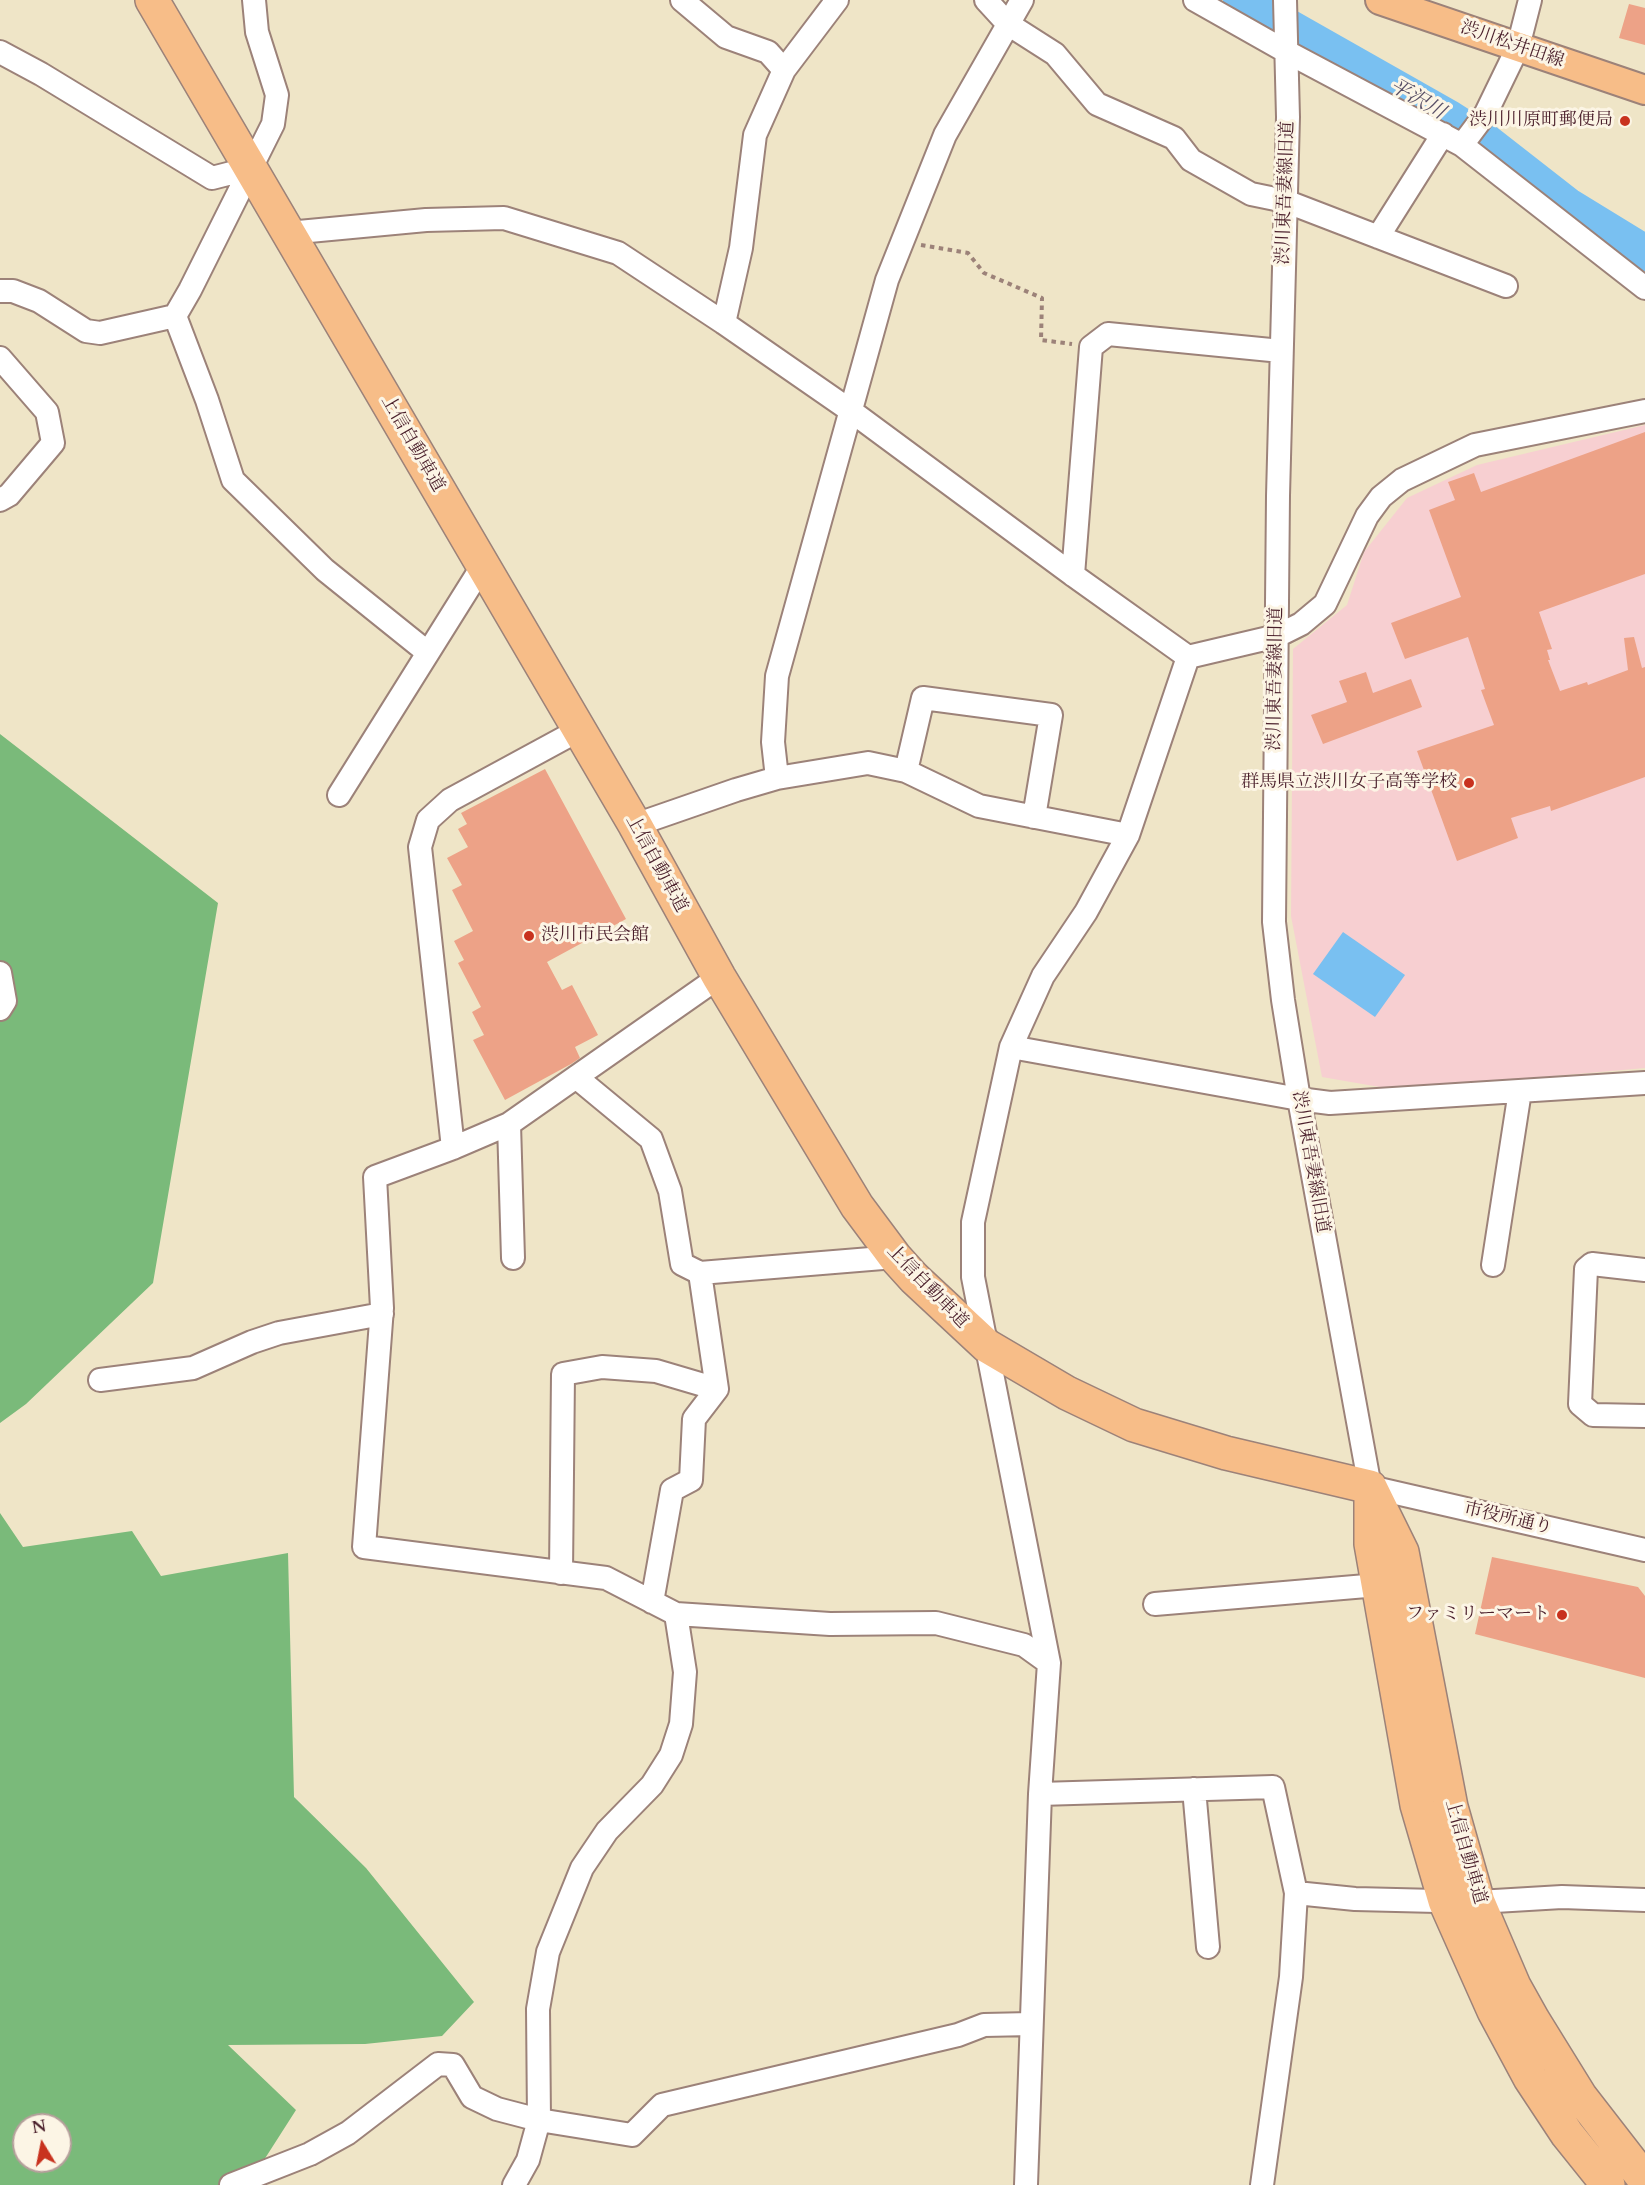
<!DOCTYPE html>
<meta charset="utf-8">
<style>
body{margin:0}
#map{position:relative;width:1645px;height:2185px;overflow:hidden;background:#efe5c7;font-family:Cardo,serif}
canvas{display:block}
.north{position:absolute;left:12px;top:2113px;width:60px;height:60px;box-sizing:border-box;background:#fcf5e5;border:2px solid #b59f9b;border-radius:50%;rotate:350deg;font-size:16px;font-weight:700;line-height:24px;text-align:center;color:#4a1f2b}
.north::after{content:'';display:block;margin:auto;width:21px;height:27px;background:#c8321e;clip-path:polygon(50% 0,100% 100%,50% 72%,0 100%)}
</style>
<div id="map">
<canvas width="1645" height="2185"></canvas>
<div class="north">N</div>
</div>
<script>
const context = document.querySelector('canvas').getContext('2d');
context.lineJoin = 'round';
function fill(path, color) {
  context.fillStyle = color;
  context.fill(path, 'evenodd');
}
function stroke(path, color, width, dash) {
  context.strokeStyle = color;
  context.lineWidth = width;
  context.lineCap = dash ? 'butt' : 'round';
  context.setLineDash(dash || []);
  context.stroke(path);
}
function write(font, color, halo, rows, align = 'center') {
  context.font = font + ' Cardo,"Noto Serif JP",serif';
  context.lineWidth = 6;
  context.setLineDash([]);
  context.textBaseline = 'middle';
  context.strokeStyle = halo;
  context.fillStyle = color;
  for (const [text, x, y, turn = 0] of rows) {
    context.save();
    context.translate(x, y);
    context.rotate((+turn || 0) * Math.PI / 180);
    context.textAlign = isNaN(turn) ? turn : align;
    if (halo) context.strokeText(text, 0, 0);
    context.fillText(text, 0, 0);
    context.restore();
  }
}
const built = new Path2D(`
 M 1645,425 L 1645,1068 L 1397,1090 L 1322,1077 L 1291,916 L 1293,649 L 1347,605 L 1364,552 L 1407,498 L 1477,465 Z`);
const forest = new Path2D(`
 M 0,734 L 218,903 L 153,1283 L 26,1404 L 0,1423 Z
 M 0,1513 L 23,1547 L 132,1531 L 161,1576 L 288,1553 L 294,1797 L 366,1868 L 474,2002 L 442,2036 L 365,2044 L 228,2045 L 296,2110 L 248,2185 L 0,2185 ZM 24,2125 L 60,2125 L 60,2161 L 24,2161 Z`);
const water = new Path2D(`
 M 1343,932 L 1405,975 L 1375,1017 L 1313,974 Z`);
const river = new Path2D(`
 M 1241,0 L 1449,118 L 1485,141 L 1567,205 L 1645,253`);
const building = new Path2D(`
 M 1629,4 L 1645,8 L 1645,45 L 1619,38 Z
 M 1645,432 L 1645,574 L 1539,612 L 1552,649 L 1547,650 L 1550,660 L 1548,660 L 1560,691 L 1587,682 L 1588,685 L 1628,670 L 1624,638 L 1634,637 L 1642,668 L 1645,667 L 1645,777 L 1551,811 L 1550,806 L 1511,818 L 1518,838 L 1457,861 L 1417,751 L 1494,725 L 1481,690 L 1485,689 L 1468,637 L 1405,659 L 1391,623 L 1461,597 L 1429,510 L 1455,500 L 1448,482 L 1474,473 L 1481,492 Z
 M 1366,672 L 1373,693 L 1411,679 L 1422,707 L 1323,744 L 1311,715 L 1347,702 L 1339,681 Z
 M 545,769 L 626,919 L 547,962 L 562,990 L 572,985 L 598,1035 L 575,1047 L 580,1058 L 571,1064 L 505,1100 L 473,1040 L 484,1035 L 472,1012 L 481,1007 L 458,963 L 464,960 L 454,941 L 473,931 L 452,890 L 462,885 L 447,858 L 468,847 L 458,829 L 467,824 L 461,813 Z
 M 1492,1557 L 1638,1587 L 1645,1596 L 1645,1678 L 1475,1634 Z`);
const path = new Path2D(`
 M 921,245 L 968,253 L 984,273 L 1042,298 L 1041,340 L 1072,344`);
const minor = new Path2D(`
 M 682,0 L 726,37 L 768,52 L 784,70 L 755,135 L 741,248 L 724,323
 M 986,0 L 1008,24 L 1055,54 L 1097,104 L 1174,138 L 1191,160 L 1251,194 L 1285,201 L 1506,286
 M 1195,0 L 1287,52 L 1462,145 L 1645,288
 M 1285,0 L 1288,117 L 1278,496 L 1274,922 L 1283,1000 L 1299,1099 L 1370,1487 L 1645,1550
 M 0,52 L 41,74 L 212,178 L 251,168
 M 784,70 L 837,0
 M 1462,145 L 1486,113 L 1518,47 L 1530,0
 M 288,233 L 426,220 L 504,218 L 618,253 L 724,323 L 851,411 L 1073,575 L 1188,657 L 1277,636 L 1301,624 L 1325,604 L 1367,516 L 1381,497 L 1402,480 L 1475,445 L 1645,411
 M 1378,237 L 1443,134
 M 0,291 L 13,291 L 39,301 L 86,331 L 100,333 L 175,316 L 190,290 L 273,124 L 277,95 L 257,32 L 254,0
 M 175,316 L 207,400 L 233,480 L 325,570 L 427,652
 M 0,358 L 47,412 L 53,443 L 9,495 L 0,500
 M 1073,575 L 1091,347 L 1108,334 L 1281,351
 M 906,771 L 923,698 L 1051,715 L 1034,817
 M 777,778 L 773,742 L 777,676 L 887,280 L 945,135 L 1022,0
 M 339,795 L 483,565
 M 635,825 L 736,790 L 777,778 L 868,763 L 906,771 L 979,806 L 1128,835
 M 0,973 L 5,1001 L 0,1009
 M 719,977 L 509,1124 L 453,1148 L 375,1177 L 382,1308 L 364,1547 L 606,1578 L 676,1614 L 830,1624 L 936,1623 L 1024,1645 L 1049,1663
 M 1011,1047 L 1299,1099 L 1330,1103 L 1645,1083
 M 576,1077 L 651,1139 L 670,1191 L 682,1264 L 700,1273 L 895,1257
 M 509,1124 L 513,1258
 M 453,1148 L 420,847 L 428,820 L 450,800 L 579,730
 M 1493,1265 L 1520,1091
 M 1645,1270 L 1592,1264 L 1586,1269 L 1580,1404 L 1593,1415 L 1645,1416
 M 100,1380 L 193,1368 L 252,1342 L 279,1333 L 382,1314
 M 561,1573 L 563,1374 L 602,1367 L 656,1371 L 717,1389
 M 652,1602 L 672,1490 L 691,1480 L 694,1419 L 717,1389 L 700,1273
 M 1155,1604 L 1378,1585
 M 1194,1789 L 1208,1947
 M 1040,1794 L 1273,1787 L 1296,1893 L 1291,1977 L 1262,2185
 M 1296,1893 L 1355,1899 L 1478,1902 L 1562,1897 L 1645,1900
 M 231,2185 L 310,2154 L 348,2133 L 438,2064 L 453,2065 L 472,2097 L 497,2109 L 539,2120 L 632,2135 L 662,2105 L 958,2035 L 984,2025 L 1031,2024
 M 514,2185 L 528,2160 L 539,2120 L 538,2009 L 548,1952 L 582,1868 L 607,1831 L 652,1785 L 671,1755 L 681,1724 L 685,1672 L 676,1614
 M 1026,2185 L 1040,1794 L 1049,1663 L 973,1277 L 973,1222 L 1011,1047 L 1043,976 L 1086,912 L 1128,835 L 1188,657`);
const major = new Path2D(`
 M 1380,0 L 1645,90`);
const highway = new Path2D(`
 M 152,0 L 635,825 L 719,977 L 857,1206 L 895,1257 L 914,1278 L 987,1346 L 1067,1393 L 1134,1425 L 1226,1453 L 1370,1487
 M 1370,1487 L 1402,1552 L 1451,1807 L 1478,1902 L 1514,1986 L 1533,2020 L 1580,2096 L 1645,2180
 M 1371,1498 L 1371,1544 L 1417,1805 L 1445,1901 L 1494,2011 L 1530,2078 L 1567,2134 L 1608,2185`);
const markers = [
 [1625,121,6,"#c8321e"],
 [1469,783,6,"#c8321e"],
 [529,936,6,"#c8321e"],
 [1562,1615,6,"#c8321e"]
];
const streetNames = [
 ["渋川松井田線",1512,45,19],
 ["渋川東吾妻線旧道",1286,193,-88],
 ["上信自動車道",412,444,60],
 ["渋川東吾妻線旧道",1276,679,-89],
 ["上信自動車道",656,864,61],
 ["渋川東吾妻線旧道",1310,1162,80],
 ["上信自動車道",927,1287,46],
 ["市役所通り",1508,1519,13],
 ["上信自動車道",1465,1852,74]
];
const poiNames = [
 ["渋川川原町郵便局",1613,121],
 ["群馬県立渋川女子高等学校",1457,783],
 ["渋川市民会館",541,936,"left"],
 ["ファミリーマート",1550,1615]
];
const waterNames = [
 ["平沢川",1417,100,30]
];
fill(built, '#f7cfd1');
fill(forest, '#7aba7a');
fill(water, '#79c0f1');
stroke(river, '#79c0f1', 36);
fill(building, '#eda287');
stroke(minor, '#9c8279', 26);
stroke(major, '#9c8279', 32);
stroke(highway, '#9c8279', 36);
stroke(path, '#9c8279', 4, [4.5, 4.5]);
stroke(minor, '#fff', 22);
stroke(major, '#f7bd88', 28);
stroke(highway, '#f7bd88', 33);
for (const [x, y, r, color] of markers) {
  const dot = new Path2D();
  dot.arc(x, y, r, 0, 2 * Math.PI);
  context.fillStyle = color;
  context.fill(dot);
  stroke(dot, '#fcf5e5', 2);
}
write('18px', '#4a1f2b', '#fcf5e5', streetNames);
write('18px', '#4a1f2b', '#fcf5e5', poiNames, 'right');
write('italic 20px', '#584f66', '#fcf5e5', waterNames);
</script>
